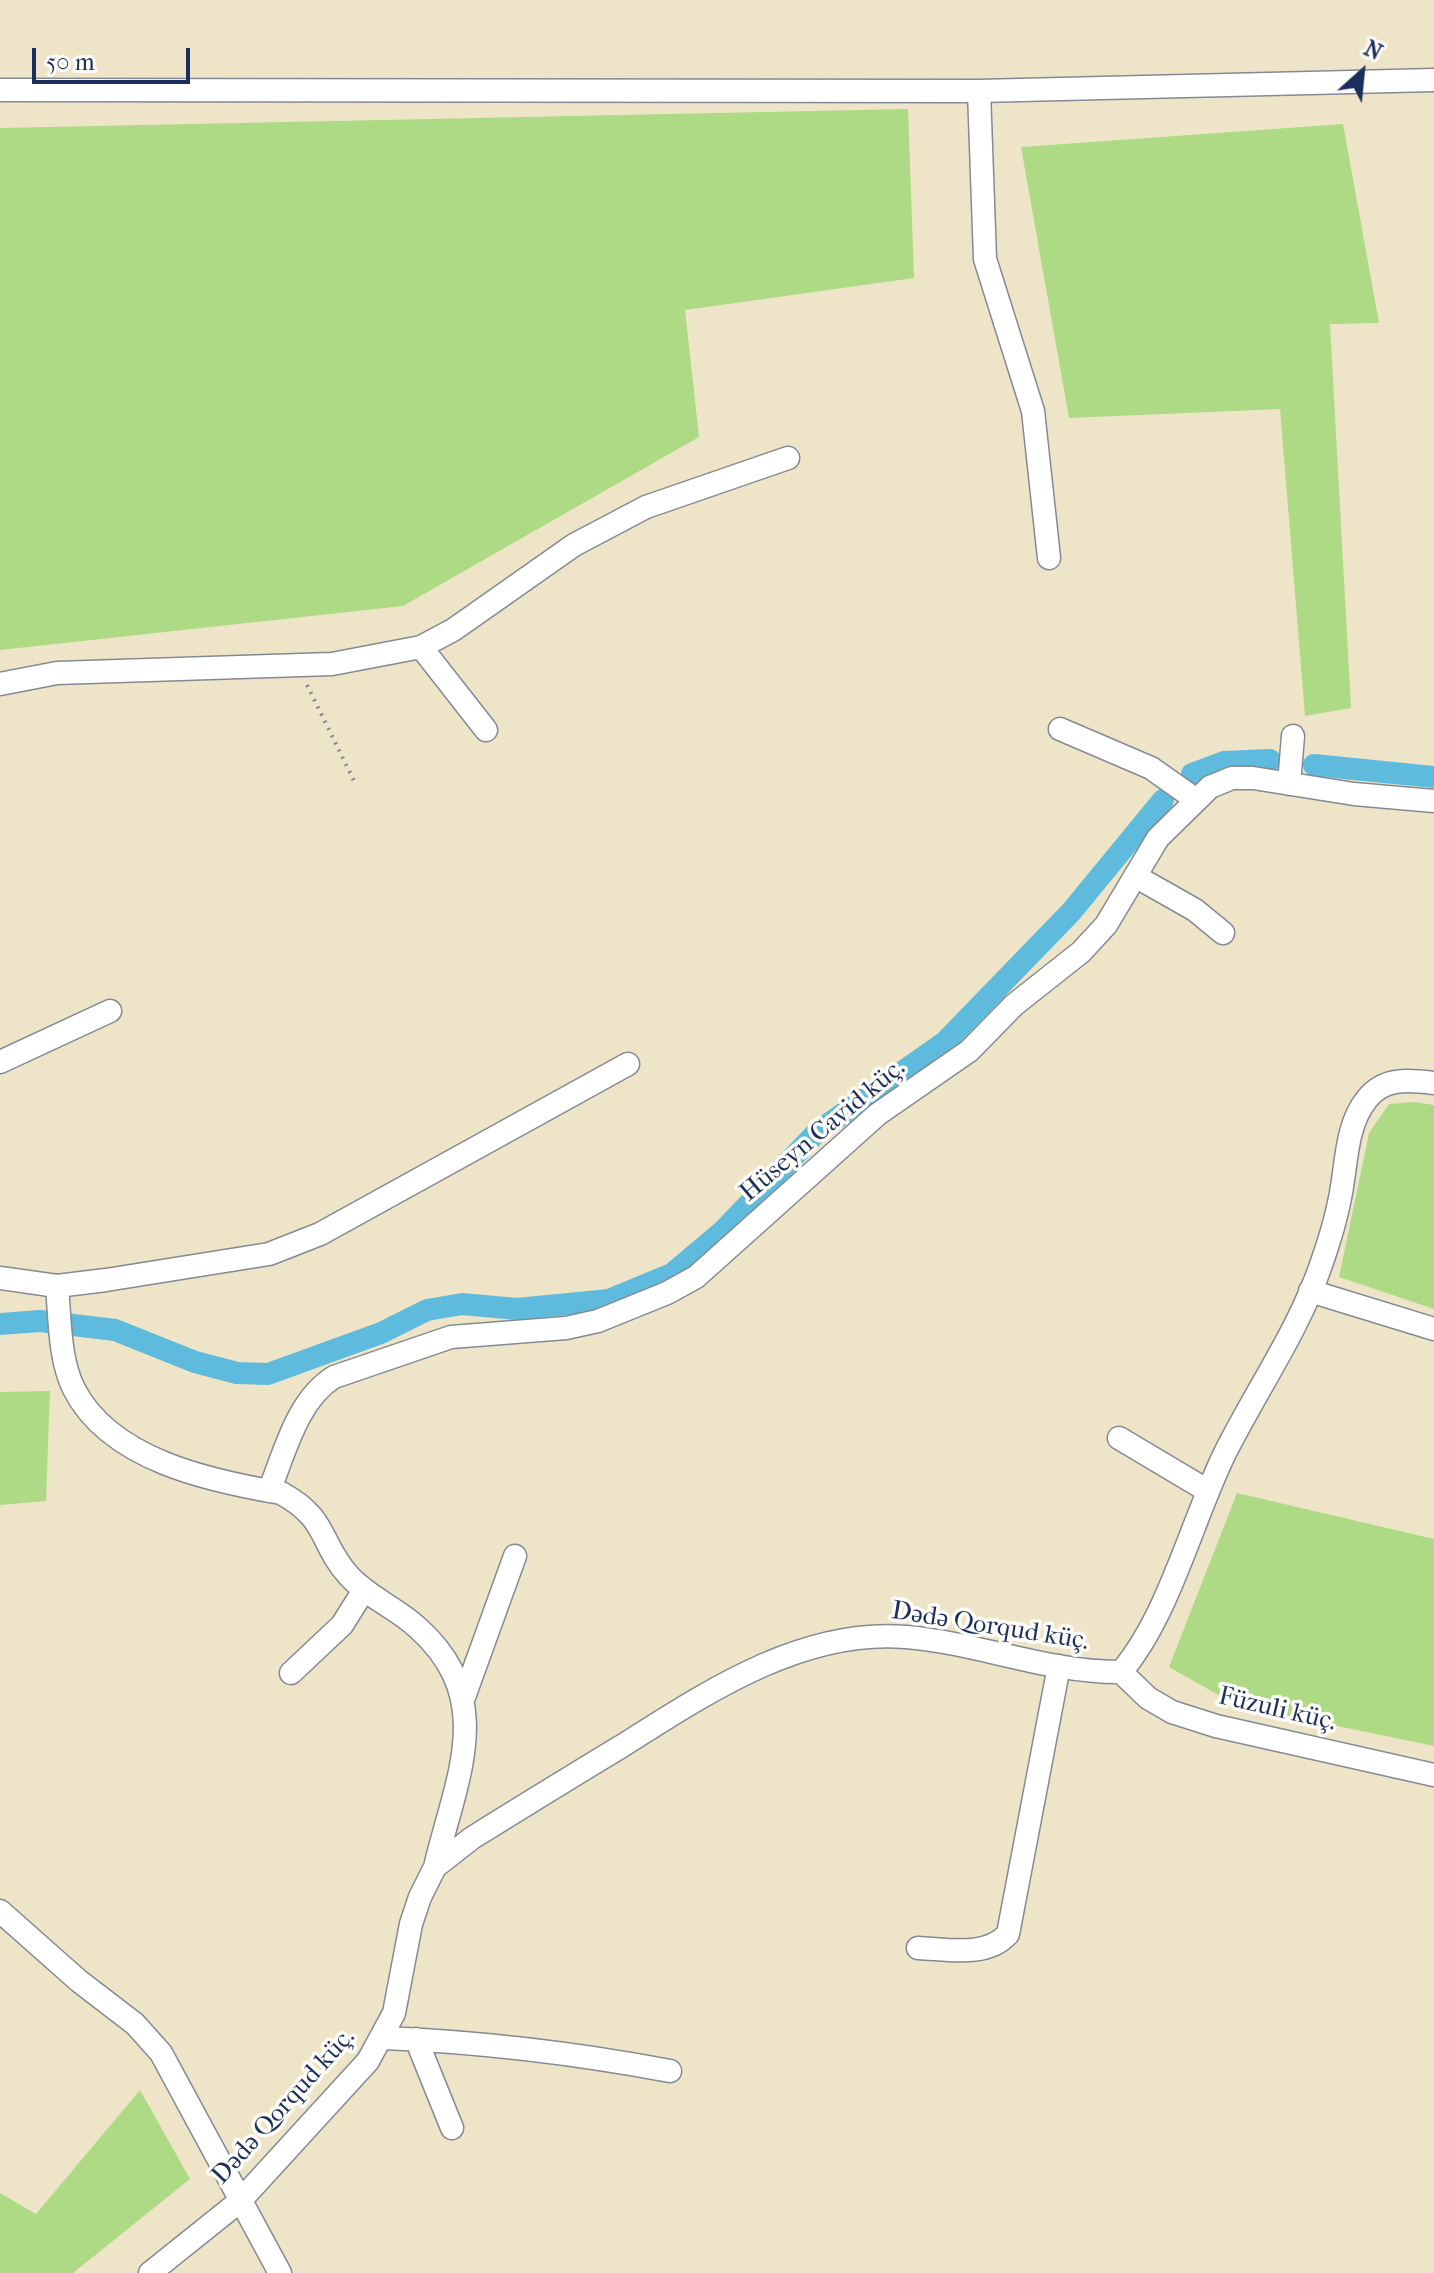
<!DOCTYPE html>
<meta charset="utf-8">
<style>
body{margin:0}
#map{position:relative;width:1434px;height:2273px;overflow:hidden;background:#eee5c8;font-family:"IM FELL French Canon",serif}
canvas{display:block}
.north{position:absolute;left:1322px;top:32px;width:80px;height:80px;-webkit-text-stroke:6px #fdfcf7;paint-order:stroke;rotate:27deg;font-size:22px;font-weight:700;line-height:32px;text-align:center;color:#1b2f5e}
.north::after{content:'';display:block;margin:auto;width:28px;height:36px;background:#1b2f5e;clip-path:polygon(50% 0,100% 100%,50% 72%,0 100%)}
.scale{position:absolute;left:32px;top:48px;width:158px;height:36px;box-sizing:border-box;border:4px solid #1b2f5e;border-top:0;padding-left:10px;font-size:24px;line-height:28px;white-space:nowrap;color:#1b2f5e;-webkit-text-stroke:6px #fdfcf7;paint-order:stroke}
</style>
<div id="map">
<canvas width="1434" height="2273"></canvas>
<div class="north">N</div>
<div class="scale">50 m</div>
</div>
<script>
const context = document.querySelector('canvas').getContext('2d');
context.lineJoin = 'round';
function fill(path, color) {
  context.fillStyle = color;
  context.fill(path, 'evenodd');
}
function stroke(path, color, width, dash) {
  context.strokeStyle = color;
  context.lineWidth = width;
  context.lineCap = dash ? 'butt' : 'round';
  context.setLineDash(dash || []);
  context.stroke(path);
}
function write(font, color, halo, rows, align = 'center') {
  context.font = font + ' "IM FELL French Canon",serif';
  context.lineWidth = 7;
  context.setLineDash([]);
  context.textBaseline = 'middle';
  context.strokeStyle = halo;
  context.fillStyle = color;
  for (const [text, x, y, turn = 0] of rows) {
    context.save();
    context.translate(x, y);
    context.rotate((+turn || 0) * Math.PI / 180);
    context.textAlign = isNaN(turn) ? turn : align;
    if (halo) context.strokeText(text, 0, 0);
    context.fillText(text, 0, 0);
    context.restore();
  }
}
const green = new Path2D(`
 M 908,109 L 914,278 L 685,310 L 699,437 L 403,606 L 0,650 L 0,128 Z
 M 1343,124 L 1379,323 L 1330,324 L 1351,708 L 1305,716 L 1280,409 L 1069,418 L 1021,147 Z
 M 1414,1102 L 1434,1105 L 1434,1309 L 1339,1277 L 1369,1133 L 1389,1104 Z
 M 50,1391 L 46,1501 L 0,1505 L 0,1392 Z
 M 1237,1493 L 1434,1539 L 1434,1746 L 1236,1705 L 1169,1667 Z
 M 140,2090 L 190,2179 L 73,2273 L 0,2273 L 0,2193 L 36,2214 Z`);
const canal = new Path2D(`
 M 1314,765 L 1434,777
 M 1192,774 L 1224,762 L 1270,760
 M 0,1324 L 40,1321 L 115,1330 L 195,1362 L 237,1373 L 268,1374 L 381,1333 L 427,1310 L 462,1304 L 517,1309 L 609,1300 L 672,1274 L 723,1231 L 817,1132 L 945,1042 L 1071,912 L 1163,800`);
const path = new Path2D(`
 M 307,685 L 356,785`);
const street = new Path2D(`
 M 0,90 L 979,91 L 1434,80
 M 979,91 L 985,259 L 1033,411 L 1049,558
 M 421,647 L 486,730
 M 0,684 L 57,673 L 332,664 L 421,647 L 453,630 L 574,545 L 646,507 L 788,458
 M 1060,729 L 1151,768 L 1195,799
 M 1289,784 L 1293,736
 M 1135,876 L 1195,910 L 1223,933
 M 0,1062 L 110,1011
 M 0,1278 L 57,1286 L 106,1280 L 269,1254 L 320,1234 L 628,1064
 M 57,1286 C 60,1319 59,1359 74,1389 C 110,1460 210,1481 281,1493 C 329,1519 319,1543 349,1576 C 369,1598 397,1608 418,1628 C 498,1700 456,1778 435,1867
 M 1310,1291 L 1434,1329
 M 1119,1438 L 1208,1491
 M 269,1491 C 285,1452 297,1400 334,1377 L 451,1337 L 566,1328 L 598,1321 L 667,1293 L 696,1277 L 878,1114 L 969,1051 L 1014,1005 L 1081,952 L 1106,925 L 1158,838 L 1210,787 L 1232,778 L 1253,778 L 1354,794 L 1434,801
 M 1121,1672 L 1148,1698 L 1172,1712 L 1216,1726 L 1434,1775
 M 291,1673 L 342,1625 L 364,1590
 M 464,1697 L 515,1556
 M 0,1911 L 79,1981 L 135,2024 L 161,2053 L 280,2273
 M 918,1948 C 947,1949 986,1958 1008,1934 L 1059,1666
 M 384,2038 C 481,2042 574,2053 670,2071
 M 416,2039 L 452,2128
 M 150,2273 L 240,2201 L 368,2061 L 394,2013 L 411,1924 L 420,1897 L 435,1867 L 472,1838 C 522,1807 572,1776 622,1746 C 706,1693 802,1628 906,1637 C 978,1643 1049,1673 1121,1672 C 1169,1616 1192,1520 1225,1453 C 1257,1389 1299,1330 1322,1262 C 1329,1242 1336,1219 1340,1198 C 1347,1165 1345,1126 1367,1099 C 1384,1077 1409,1080 1434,1083`);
const streetNames = [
 ["Hüseyn Cavid küç.",823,1131,-40],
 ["Dədə Qorqud küç.",990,1627,9],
 ["Füzuli küç.",1277,1710,13],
 ["Dədə Qorqud küç.",284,2107,-48]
];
fill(green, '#aed985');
stroke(canal, '#5fbbdd', 22);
stroke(street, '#848a93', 25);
stroke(path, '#848a93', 4, [2, 6]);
stroke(street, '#fff', 22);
write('26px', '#1b2f5e', '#fdfcf7', streetNames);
</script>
